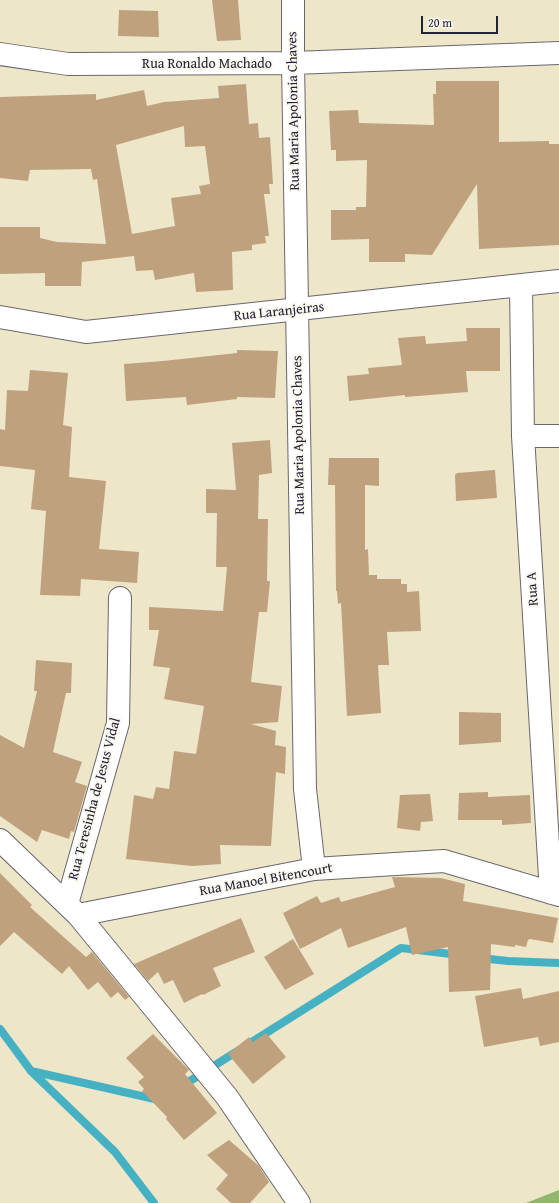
<!DOCTYPE html>
<style>
body{margin:0}
#map{position:relative;width:559px;height:1203px;overflow:hidden;background:#ede6c9;font-family:"Gentium Book Plus",serif}
canvas{display:block}
.scale{position:absolute;left:421px;top:16px;width:77px;height:18px;box-sizing:border-box;border:2px solid #22223b;border-top:0;padding-left:5px;font-size:12px;line-height:14px;white-space:nowrap;color:#22223b;-webkit-text-stroke:3px #fbf7ec;paint-order:stroke}
</style>
<div id="map">
<canvas width="559" height="1203"></canvas>
<div class="scale">20 m</div>
</div>
<script>
const context = document.querySelector('canvas').getContext('2d');
context.lineJoin = 'round';
function fill(path, color) {
  context.fillStyle = color;
  context.fill(path, 'evenodd');
}
function stroke(path, color, width, dash) {
  context.strokeStyle = color;
  context.lineWidth = width;
  context.lineCap = dash ? 'butt' : 'round';
  context.setLineDash(dash || []);
  context.stroke(path);
}
function write(font, color, halo, rows, align = 'center') {
  context.font = font + ' "Gentium Book Plus",serif';
  context.lineWidth = 3.5;
  context.setLineDash([]);
  context.textBaseline = 'middle';
  context.strokeStyle = halo;
  context.fillStyle = color;
  for (const [text, x, y, turn = 0] of rows) {
    context.save();
    context.translate(x, y);
    context.rotate((+turn || 0) * Math.PI / 180);
    context.textAlign = isNaN(turn) ? turn : align;
    if (halo) context.strokeText(text, 0, 0);
    context.fillText(text, 0, 0);
    context.restore();
  }
}
const forest = new Path2D(`
 M 559,1190 L 559,1203 L 526,1203 Z`);
const stream = new Path2D(`
 M 480,958 L 508,961 L 559,963
 M 0,1029 L 31,1071 L 115,1152 L 154,1203
 M 31,1071 L 159,1100
 M 182,1086 L 401,948 L 459,955`);
const building = new Path2D(`
 M 212,0 L 238,0 L 241,40 L 217,41 Z
 M 119,10 L 158,11 L 159,37 L 118,36 Z
 M 436,81 L 499,81 L 499,142 L 549,141 L 549,144 L 559,144 L 559,245 L 479,249 L 477,184 L 432,255 L 405,254 L 405,262 L 369,262 L 369,239 L 331,240 L 331,210 L 356,210 L 356,207 L 366,207 L 367,160 L 336,161 L 336,150 L 331,150 L 329,111 L 358,110 L 359,123 L 434,125 L 433,94 L 436,94 Z
 M 246,84 L 249,124 L 258,123 L 259,138 L 270,137 L 273,184 L 269,184 L 270,194 L 264,194 L 269,236 L 265,236 L 266,243 L 252,245 L 252,250 L 232,252 L 233,290 L 196,292 L 194,273 L 155,280 L 153,270 L 136,271 L 134,256 L 82,262 L 81,286 L 45,286 L 45,273 L 0,274 L 0,227 L 40,227 L 40,238 L 57,242 L 106,244 L 97,179 L 93,180 L 91,169 L 30,170 L 28,181 L 0,178 L 0,97 L 96,94 L 96,100 L 144,90 L 147,106 L 164,102 L 219,98 L 218,86 ZM 184,126 L 185,147 L 205,146 L 210,184 L 199,186 L 201,194 L 171,198 L 175,226 L 132,234 L 116,145 Z
 M 466,328 L 500,328 L 500,371 L 466,371 L 468,392 L 405,397 L 405,395 L 349,401 L 347,376 L 369,374 L 368,368 L 402,365 L 398,338 L 425,336 L 426,344 L 467,341 Z
 M 237,350 L 278,351 L 275,398 L 237,397 L 237,399 L 187,405 L 186,397 L 126,401 L 124,364 L 163,361 L 237,353 Z
 M 30,370 L 68,373 L 63,425 L 72,427 L 69,477 L 106,481 L 99,549 L 139,552 L 137,583 L 81,579 L 80,596 L 40,595 L 46,511 L 31,509 L 35,470 L 0,466 L 0,429 L 5,430 L 7,390 L 28,391 Z
 M 270,440 L 272,473 L 259,475 L 258,519 L 268,519 L 267,581 L 270,581 L 267,612 L 259,612 L 251,682 L 282,686 L 278,722 L 251,724 L 276,731 L 275,745 L 286,747 L 285,774 L 276,772 L 271,846 L 220,845 L 221,864 L 192,866 L 126,859 L 134,795 L 153,799 L 156,787 L 169,789 L 174,751 L 196,754 L 204,706 L 164,699 L 170,668 L 153,666 L 159,630 L 149,630 L 149,607 L 223,611 L 227,567 L 216,567 L 217,513 L 206,513 L 206,489 L 236,490 L 232,443 Z
 M 329,458 L 379,458 L 379,486 L 365,485 L 365,550 L 368,549 L 369,575 L 377,575 L 377,579 L 401,579 L 401,584 L 407,584 L 407,592 L 419,591 L 421,631 L 387,632 L 389,665 L 378,665 L 381,713 L 347,716 L 341,603 L 338,604 L 337,591 L 336,591 L 335,485 L 328,485 Z
 M 495,470 L 497,498 L 456,501 L 455,475 L 457,473 Z
 M 36,660 L 72,663 L 71,693 L 66,693 L 53,752 L 82,762 L 75,782 L 87,786 L 75,828 L 74,832 L 71,831 L 69,839 L 42,830 L 37,842 L 0,816 L 0,735 L 24,748 L 37,691 L 34,691 Z
 M 459,712 L 501,713 L 501,742 L 459,745 Z
 M 488,792 L 488,797 L 530,795 L 531,823 L 502,825 L 502,820 L 458,820 L 459,793 Z
 M 430,794 L 433,821 L 421,822 L 420,831 L 397,828 L 400,795 Z
 M 0,873 L 32,905 L 30,907 L 86,957 L 92,952 L 129,997 L 125,1000 L 118,992 L 111,998 L 98,982 L 88,990 L 69,966 L 62,974 L 14,932 L 0,946 Z
 M 392,877 L 441,878 L 465,884 L 463,901 L 558,918 L 553,943 L 530,939 L 528,940 L 526,947 L 515,945 L 515,947 L 491,944 L 490,990 L 449,992 L 448,947 L 412,955 L 406,927 L 348,948 L 341,928 L 300,949 L 283,913 L 317,896 L 321,903 L 339,897 L 341,902 L 395,887 Z
 M 241,918 L 255,952 L 213,968 L 221,986 L 203,995 L 202,994 L 184,1003 L 173,980 L 164,984 L 158,972 L 148,981 L 134,964 Z
 M 293,939 L 314,974 L 285,990 L 264,957 Z
 M 521,988 L 523,999 L 559,991 L 559,1042 L 540,1046 L 538,1037 L 484,1047 L 475,996 Z
 M 266,1033 L 286,1057 L 253,1084 L 228,1054 L 249,1037 L 253,1042 Z
 M 153,1034 L 189,1070 L 185,1074 L 217,1113 L 184,1140 L 166,1119 L 167,1117 L 142,1091 L 144,1089 L 138,1082 L 144,1077 L 126,1058 Z
 M 229,1140 L 259,1166 L 269,1182 L 250,1203 L 231,1203 L 216,1189 L 228,1175 L 207,1155 Z`);
const street = new Path2D(`
 M 293,0 L 293,63 L 305,789 L 314,869
 M 0,54 L 68,64 L 293,63 L 559,53
 M 521,285 L 523,436 L 551,893
 M 0,317 L 86,332 L 559,281
 M 523,436 L 559,436
 M 0,840 L 78,915 L 314,869 L 444,861 L 559,895
 M 67,904 L 118,723 L 120,598
 M 78,915 L 227,1097 L 299,1203`);
const streetNames = [
 ["Rua Ronaldo Machado",207,64],
 ["Rua Maria Apolonia Chaves",294,111,-91],
 ["Rua Laranjeiras",279,312,-6],
 ["Rua Maria Apolonia Chaves",299,435,-91],
 ["Rua A",533,589,-94],
 ["Rua Teresinha de Jesus Vidal",95,799,-75],
 ["Rua Manoel Bitencourt",266,880,-10]
];
fill(forest, '#92b66c');
stroke(stream, '#45b1c3', 8);
fill(building, '#c0a17e');
stroke(street, '#69676d', 24);
stroke(street, '#fff', 22);
write('14px', '#22223b', '#fbf7ec', streetNames);
</script>
